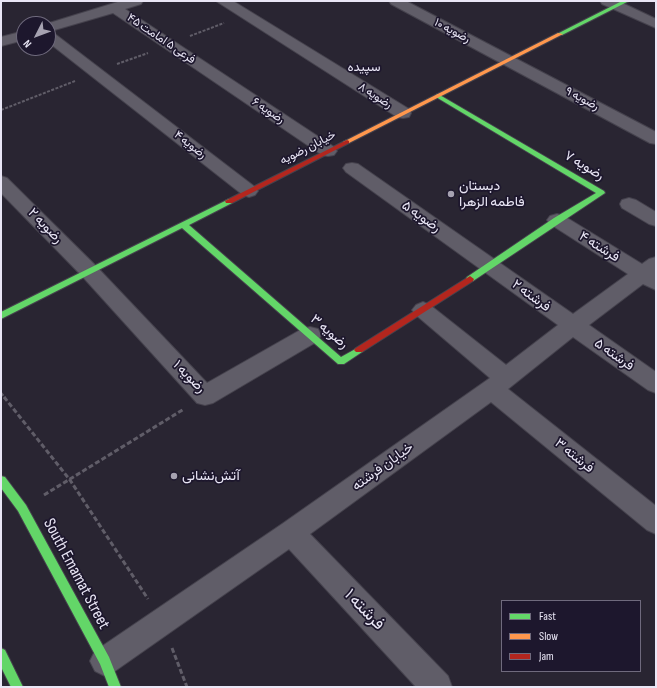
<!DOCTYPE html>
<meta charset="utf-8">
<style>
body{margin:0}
#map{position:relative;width:657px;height:688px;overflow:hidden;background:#292532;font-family:"Sofia Sans Condensed",sans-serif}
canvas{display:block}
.frame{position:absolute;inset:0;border:2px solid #e9e6f5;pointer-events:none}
.legend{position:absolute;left:501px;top:600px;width:140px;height:72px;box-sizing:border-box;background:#1d172d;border:1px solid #6f6a7d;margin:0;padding:5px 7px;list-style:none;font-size:12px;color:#e9e6f5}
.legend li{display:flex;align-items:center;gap:8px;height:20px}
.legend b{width:20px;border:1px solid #6f6a7d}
.north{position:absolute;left:16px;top:16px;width:40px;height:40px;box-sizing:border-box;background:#1d172d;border:1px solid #6f6a7d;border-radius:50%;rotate:228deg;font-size:11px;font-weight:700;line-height:16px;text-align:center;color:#e9e6f5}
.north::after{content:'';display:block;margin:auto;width:14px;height:18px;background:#a6a2b1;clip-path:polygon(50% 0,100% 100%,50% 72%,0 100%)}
</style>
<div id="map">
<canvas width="657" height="688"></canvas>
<div class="frame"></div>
<ul class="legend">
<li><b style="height:5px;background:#63d668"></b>Fast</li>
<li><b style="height:5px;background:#ff974d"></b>Slow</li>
<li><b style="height:5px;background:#b3261e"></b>Jam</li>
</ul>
<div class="north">N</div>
</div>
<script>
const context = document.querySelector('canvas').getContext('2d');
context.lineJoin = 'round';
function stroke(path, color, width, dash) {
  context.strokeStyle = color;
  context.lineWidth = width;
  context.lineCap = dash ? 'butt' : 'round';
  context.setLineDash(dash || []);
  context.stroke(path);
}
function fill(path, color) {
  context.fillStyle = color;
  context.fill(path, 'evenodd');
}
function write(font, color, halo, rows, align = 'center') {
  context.font = font + ' "Sofia Sans Condensed",Vazirmatn,sans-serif';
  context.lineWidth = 3.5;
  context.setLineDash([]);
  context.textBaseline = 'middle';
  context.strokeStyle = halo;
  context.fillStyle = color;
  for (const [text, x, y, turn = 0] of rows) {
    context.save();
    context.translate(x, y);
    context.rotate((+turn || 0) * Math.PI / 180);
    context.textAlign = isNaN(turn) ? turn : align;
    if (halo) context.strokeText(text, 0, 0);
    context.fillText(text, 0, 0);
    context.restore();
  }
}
const pathFar2 = new Path2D(`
 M 190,36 L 224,23
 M 117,64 L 148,53
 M 1,110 L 75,81`);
const pathFar1 = new Path2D(`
 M 1,393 L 5,398`);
const path = new Path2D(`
 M 4,397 L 70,480 L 148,599
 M 44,495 L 184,409
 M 172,648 L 187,687`);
const street = new Path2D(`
 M 121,1 L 143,1 L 141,4 L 125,9 L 334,147 L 337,151 L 334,155 L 328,156 L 322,155 L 113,13 L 51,31 L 255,187 L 258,191 L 255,195 L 249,197 L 243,195 L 48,42 L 48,24 L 46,24 Z
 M 216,1 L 233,1 L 409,109 L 411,113 L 409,117 L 403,118 L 397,117 Z
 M 389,1 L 406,1 L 656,132 L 656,144 L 650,143 L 391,4 Z
 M 600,1 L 618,1 L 656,19 L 656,28 L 602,4 Z
 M 24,31 L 24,40 L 1,46 L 1,37 Z
 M 352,163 L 358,164 L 573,314 L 628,274 L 550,224 L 547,220 L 550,216 L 557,214 L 564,216 L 642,264 L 649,259 L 656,257 L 656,290 L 643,284 L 589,325 L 656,372 L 656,393 L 648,390 L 573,337 L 508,389 L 656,506 L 656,534 L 647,530 L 491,402 L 310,534 L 448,676 L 452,687 L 416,687 L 289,549 L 115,671 L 105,676 L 95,671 L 90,661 L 95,651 L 282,524 L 490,378 L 416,315 L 412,310 L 416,305 L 423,302 L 430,305 L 506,365 L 558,325 L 346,172 L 343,168 L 346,164 Z
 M 1,176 L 7,178 L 96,266 L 207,383 L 302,329 L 310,327 L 318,329 L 321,335 L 318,341 L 213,403 L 205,405 L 197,403 L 82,276 L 1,193 Z
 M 629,198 L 636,200 L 656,212 L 656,226 L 649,224 L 622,208 L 620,204 L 622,200 Z`);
const fast = new Path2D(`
 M 622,1 L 629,1 L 562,35 L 557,34 Z
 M 438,94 L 604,191 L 605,193 L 473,281 L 467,281 L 466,279 L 467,277 L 554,218 L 596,193 L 436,97 L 436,95 Z
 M 229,199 L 232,199 L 232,203 L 189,225 L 341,357 L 359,347 L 362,348 L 364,350 L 362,352 L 344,364 L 338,364 L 182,228 L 1,319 L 1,312 Z
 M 1,476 L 5,477 L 26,505 L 109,657 L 121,687 L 109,687 L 100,664 L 18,511 L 1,488 Z
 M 1,648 L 5,650 L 23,687 L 11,687 L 1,667 Z`);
const slow = new Path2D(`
 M 558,33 L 563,34 L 349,143 L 345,143 L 343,142 Z`);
const jam = new Path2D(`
 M 347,140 L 349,141 L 349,143 L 232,203 L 226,203 L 225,201 Z
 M 470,276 L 474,279 L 473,281 L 362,352 L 356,352 L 354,350 L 356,348 Z`);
const markers = [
 [451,194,4,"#a6a2b1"],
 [174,476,4,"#a6a2b1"]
];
const farStreetnames = [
 ["رضویه ۱۰",452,31,28],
 ["فرعی ۵ امامت ۴۵",161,39,34],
 ["رضویه ۸",375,96,32],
 ["رضویه ۹",582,99,28],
 ["رضویه ۶",268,111,34],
 ["رضویه ۴",190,145,38],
 ["خیابان رضویه",308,148,-27]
];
const farNeighbourhoodnames = [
 ["سپیده",364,68]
];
const streetNames = [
 ["رضویه ۷",584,166,31],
 ["رضویه ۵",421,217,35],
 ["رضویه ۲",45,226,46],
 ["فرشته ۴",599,247,32],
 ["فرشته ۲",531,296,36],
 ["رضویه ۳",329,332,40],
 ["فرشته ۵",614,355,35],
 ["رضویه ۱",189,377,45],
 ["فرشته ۳",574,456,39],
 ["خیابان فرشته",383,467,-36]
];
const poiNames = [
 ["دبستان",459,186],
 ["فاطمه الزهرا",459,202],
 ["آتش‌نشانی",182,476]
];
const nearStreetnames = [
 ["South Emamat Street",76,574,62],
 ["فرشته ۱",364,610,46]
];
stroke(street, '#45424d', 2);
stroke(fast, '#45424d', 2);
stroke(slow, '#45424d', 2);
stroke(jam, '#45424d', 2);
stroke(pathFar2, '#605d68', 2, [3, 1.5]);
stroke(pathFar1, '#605d68', 2.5, [3.5, 2]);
stroke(path, '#605d68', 3, [5, 2.5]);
fill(street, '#605d68');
fill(fast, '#63d668');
fill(slow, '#ff974d');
fill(jam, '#b3261e');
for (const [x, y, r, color] of markers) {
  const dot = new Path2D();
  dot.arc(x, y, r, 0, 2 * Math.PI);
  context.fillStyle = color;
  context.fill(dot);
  stroke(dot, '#1d172d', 1.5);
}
write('12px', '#e9e6f5', '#1d172d', farStreetnames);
write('13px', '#e9e6f5', '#1d172d', farNeighbourhoodnames);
write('14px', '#e9e6f5', '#1d172d', streetNames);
write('14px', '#e9e6f5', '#1d172d', poiNames, 'left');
write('17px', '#e9e6f5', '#1d172d', nearStreetnames);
</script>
